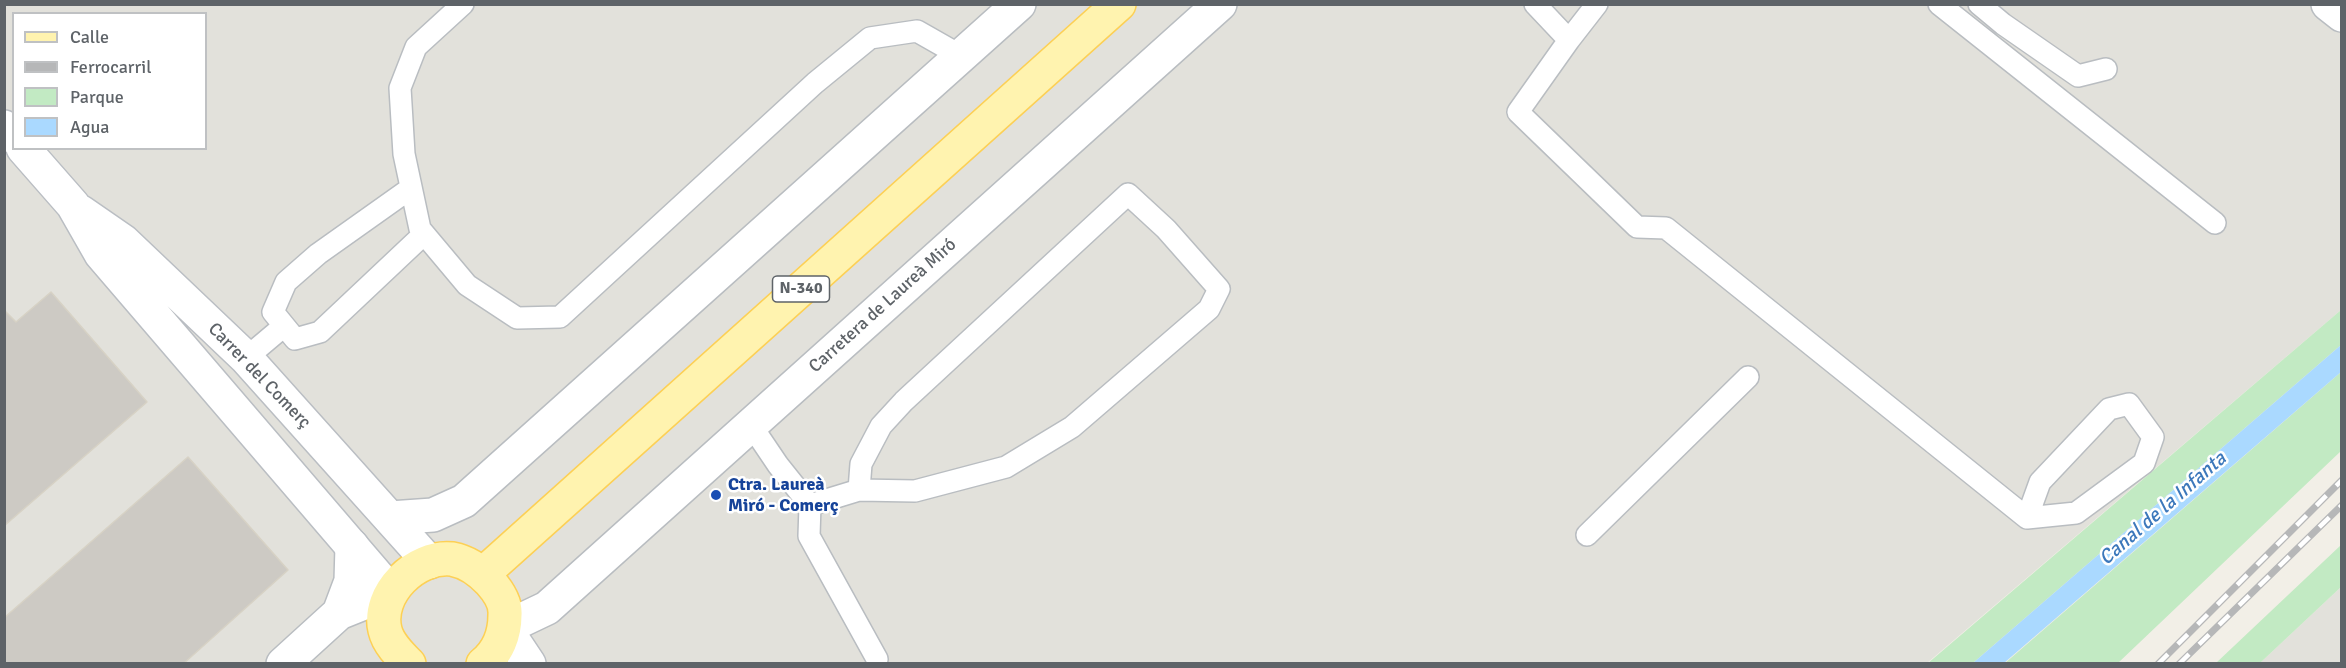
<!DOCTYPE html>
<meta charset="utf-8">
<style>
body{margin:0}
#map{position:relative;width:2346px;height:668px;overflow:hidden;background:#f2efe7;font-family:Signika,sans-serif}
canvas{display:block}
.frame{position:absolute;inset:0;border:6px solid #5e6368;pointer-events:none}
.legend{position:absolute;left:12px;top:12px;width:195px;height:138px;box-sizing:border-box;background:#fff;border:2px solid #bfc1c3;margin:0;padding:8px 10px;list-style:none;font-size:18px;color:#5e6368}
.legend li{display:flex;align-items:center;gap:12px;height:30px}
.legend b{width:30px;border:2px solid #bfc1c3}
</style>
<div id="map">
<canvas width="2346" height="668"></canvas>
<div class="frame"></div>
<ul class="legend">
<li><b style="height:8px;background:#fff3af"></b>Calle</li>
<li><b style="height:8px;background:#b6b7b8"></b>Ferrocarril</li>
<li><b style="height:16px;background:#c2eac3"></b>Parque</li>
<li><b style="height:16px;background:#aad9ff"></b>Agua</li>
</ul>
</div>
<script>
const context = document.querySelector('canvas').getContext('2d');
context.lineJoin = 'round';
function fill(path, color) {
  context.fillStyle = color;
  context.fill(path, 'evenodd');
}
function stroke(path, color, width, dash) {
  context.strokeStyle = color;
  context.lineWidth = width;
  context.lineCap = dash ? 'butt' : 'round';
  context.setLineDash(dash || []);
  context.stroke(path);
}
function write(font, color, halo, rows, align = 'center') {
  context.font = font + ' Signika,sans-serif';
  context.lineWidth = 5;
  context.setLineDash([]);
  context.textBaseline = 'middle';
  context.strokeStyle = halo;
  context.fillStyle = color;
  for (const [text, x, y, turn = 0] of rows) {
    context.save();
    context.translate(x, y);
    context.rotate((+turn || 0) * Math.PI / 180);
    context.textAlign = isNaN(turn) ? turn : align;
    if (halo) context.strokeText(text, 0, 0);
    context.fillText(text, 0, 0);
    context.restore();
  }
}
const industrial = new Path2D(`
 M 4,5 L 2341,5 L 2341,310 L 1927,663 L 5,663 ZM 14,14 L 206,14 L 206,148 L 14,148 Z
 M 2341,587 L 2341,663 L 2260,663 Z`);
const green = new Path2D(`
 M 2341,310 L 2341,345 L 1973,663 L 1927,664 Z
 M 2341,372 L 2341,451 L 2118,663 L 2004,664 Z
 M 2341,545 L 2341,587 L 2260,663 L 2216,663 Z`);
const water = new Path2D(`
 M 2341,345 L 2341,372 L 2004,663 L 1973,663 Z`);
const building = new Path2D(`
 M 51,292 L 147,402 L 4,526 L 4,310 L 16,322 Z
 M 188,457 L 288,570 L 183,664 L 4,664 L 4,618 Z`);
const lane = new Path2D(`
 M 463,4 L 416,47 L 400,88 L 404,154 L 420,229 L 467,285 L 517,318 L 560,317 L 815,83 L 870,38 L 917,31 L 961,56
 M 1535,4 L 1569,40 L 1518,112 L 1637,227 L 1666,228 L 2027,518 L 2076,513 L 2144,463 L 2153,437 L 2129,404 L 2109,409 L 2040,482 L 2027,518
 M 1939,4 L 2215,223
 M 1979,4 L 2003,24 L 2078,76 L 2106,69
 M 1569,40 L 1597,4
 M 411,188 L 318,254 L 286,282 L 273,312 L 295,339 L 320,332 L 424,234
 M 246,358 L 284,326
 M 751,425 L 778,465 L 810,505 L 809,536 L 877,659
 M 810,505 L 859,490 L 915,491 L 1006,467 L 1072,427 L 1209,309 L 1219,289 L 1166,229 L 1128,194 L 904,401 L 881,426 L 861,464 L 859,490
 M 1587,535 L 1748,377`);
const street = new Path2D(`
 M 2328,4 L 2342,15
 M 390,518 L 433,515 L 464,501 L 1019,4
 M 339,613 L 351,581 L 352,546
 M 505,628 L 547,608 L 1220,4
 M 283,664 L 339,613 L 391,592`);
const secondary = new Path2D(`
 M 4,127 L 14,137
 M 23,148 L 73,205 L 101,254 L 391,592
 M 81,212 L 123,241 L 246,358 L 429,562
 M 505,628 L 529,664`);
const primary = new Path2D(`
 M 483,574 L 1119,4
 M 409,664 C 399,654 388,643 385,630 C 376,594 416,555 452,559 C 467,562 480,571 490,582 C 498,591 506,603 505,615 C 505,634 498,652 483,664`);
const rail = new Path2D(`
 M 2158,664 L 2342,480
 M 2179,664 L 2342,505`);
const markers = [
 [716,495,6,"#1a4fb4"]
];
const shields = [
 [801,289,57]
];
const shieldNames = [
 ["N-340",801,289]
];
const streetNames = [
 ["Carretera de Laureà Miró",883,306,-42],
 ["Carrer del Comerç",259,376,46]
];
const transitNames = [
 ["Ctra. Laureà",728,485],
 ["Miró - Comerç",728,506]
];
const waterNames = [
 ["Canal de la Infanta",2163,509,-41]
];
fill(industrial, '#e2e1db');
fill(green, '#c2eac3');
fill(water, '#aad9ff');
fill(building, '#cdcac4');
stroke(building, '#d7d2c5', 1.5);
stroke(lane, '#b9bdc1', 24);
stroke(street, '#b9bdc1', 36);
stroke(secondary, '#babec3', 36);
stroke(primary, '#fdd055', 36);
stroke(lane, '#fff', 21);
stroke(street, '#fff', 33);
stroke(secondary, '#fff', 33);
stroke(primary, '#fff3af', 33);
stroke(rail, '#b6b7b8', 7);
stroke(rail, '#fff', 4.5, [14]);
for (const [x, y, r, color] of markers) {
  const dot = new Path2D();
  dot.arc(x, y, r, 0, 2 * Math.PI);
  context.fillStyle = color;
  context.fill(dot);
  stroke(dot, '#fff', 2);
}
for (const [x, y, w] of shields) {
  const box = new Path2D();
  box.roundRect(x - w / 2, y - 13, w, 26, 4.5);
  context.fillStyle = '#fff';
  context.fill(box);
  stroke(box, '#5e6368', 1.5);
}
write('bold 16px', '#5e6368', null, shieldNames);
write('18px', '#5e6368', '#fff', streetNames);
write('bold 18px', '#164399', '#fff', transitNames, 'left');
write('italic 20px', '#3c78bb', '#fff', waterNames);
</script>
